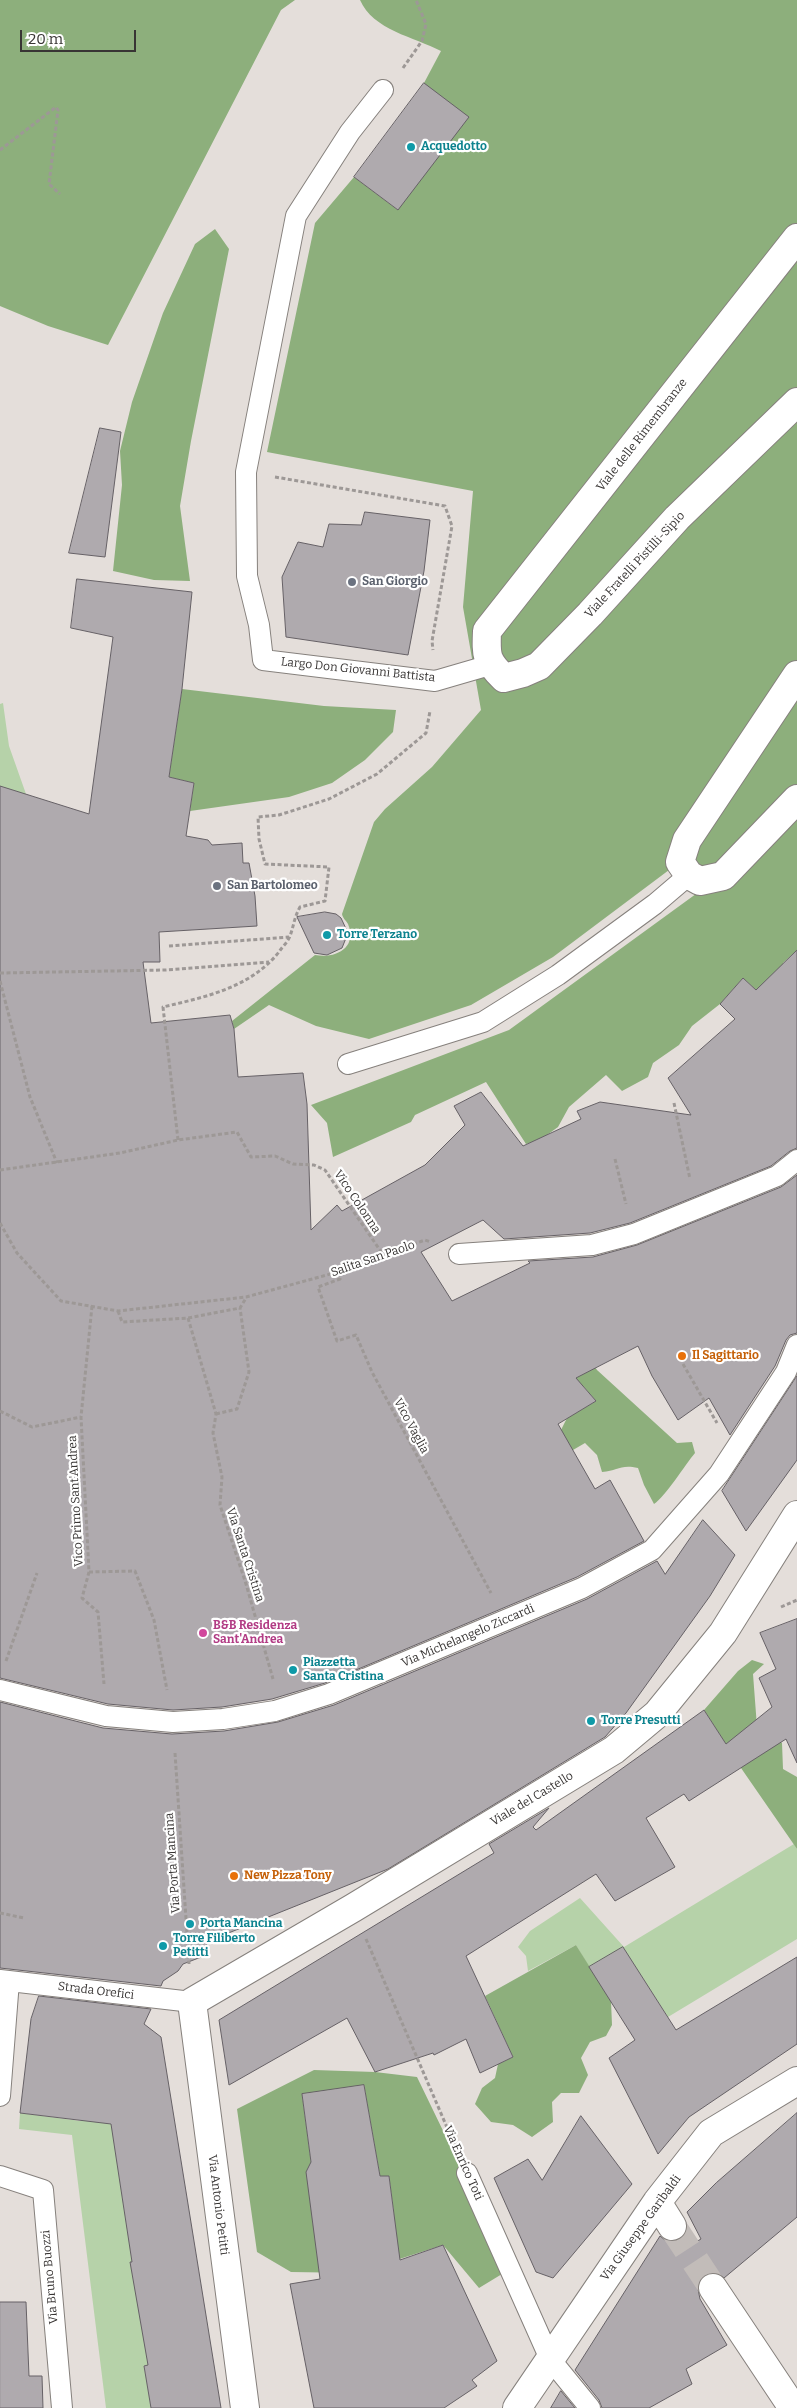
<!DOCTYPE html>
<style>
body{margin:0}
#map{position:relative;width:797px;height:2408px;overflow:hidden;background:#e4deda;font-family:Bitter,serif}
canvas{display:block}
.scale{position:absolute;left:20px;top:30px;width:116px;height:22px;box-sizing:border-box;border:2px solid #383534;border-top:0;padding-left:6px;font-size:15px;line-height:18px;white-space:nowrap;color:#383534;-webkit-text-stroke:4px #fff;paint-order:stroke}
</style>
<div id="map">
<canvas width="797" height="2408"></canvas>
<div class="scale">20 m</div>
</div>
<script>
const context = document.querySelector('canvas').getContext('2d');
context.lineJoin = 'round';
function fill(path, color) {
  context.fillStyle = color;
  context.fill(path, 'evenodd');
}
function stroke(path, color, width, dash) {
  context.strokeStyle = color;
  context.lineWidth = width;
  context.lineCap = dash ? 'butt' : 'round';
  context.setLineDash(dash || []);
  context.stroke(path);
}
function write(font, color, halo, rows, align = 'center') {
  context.font = font + ' Bitter,serif';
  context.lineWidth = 4.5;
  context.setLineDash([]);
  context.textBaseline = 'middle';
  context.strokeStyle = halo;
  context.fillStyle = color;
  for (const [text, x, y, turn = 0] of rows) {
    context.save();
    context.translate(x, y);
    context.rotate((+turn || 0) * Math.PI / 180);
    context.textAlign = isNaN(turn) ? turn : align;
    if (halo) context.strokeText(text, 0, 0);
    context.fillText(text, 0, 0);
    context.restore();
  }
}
const green = new Path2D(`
 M 3,703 L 9,746 L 26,794 L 0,845 L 0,704 Z
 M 794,1844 L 797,1849 L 797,1939 L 668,2017 L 623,1948 L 589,1967 L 576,1945 L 528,1971 L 526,1956 L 518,1947 L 530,1931 L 580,1898 L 624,1947 Z
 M 86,2084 L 118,2124 L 114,2142 L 149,2365 L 144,2366 L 151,2408 L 106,2408 L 72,2135 L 19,2129 L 20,2113 L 81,2121 Z`);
const forest = new Path2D(`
 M 0,0 L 295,0 L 281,10 L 108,345 L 48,326 L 0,306 Z
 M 360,0 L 797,0 L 797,950 L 783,963 L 786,969 L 768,1001 L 743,978 L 720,1004 L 692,1026 L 679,1045 L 653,1063 L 648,1077 L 622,1091 L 606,1075 L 569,1107 L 558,1127 L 540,1140 L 526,1144 L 486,1082 L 415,1115 L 411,1122 L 333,1157 L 327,1123 L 311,1105 L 509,1030 L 700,891 L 669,870 L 553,957 L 471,1005 L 369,1039 L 316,1026 L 269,1005 L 234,1029 L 232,1021 L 315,955 C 335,959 358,948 348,924 C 346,920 343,919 342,914 L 374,822 L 385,809 L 432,767 L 481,710 L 463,607 L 473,491 L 267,452 L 315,223 L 354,177 L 398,210 L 424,83 L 441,51 C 414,37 373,30 360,0 Z
 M 215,229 L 229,249 L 191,441 L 180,506 L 190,581 L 154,580 L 113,571 L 122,485 L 120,451 L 132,402 L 163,313 L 195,244 Z
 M 182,689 L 324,706 L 396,710 L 393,732 L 365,760 L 332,783 L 289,797 L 190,811 L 194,783 L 169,777 Z
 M 587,1354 L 597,1370 L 677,1443 L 692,1442 L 695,1453 C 685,1465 665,1497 654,1504 L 644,1485 L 638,1468 C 620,1464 618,1471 602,1472 L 597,1455 L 585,1443 L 573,1450 L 557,1438 L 567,1418 L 596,1401 L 583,1386 L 469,1391 Z
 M 752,1660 L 764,1664 L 753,1674 L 757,1727 L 770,1732 L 782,1743 L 783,1769 L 797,1777 L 797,1849 L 741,1768 L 704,1710 L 738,1671 Z
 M 576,1945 L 611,2001 L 612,2025 L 606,2036 L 590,2042 L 581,2058 L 588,2075 L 579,2093 L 561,2093 L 552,2102 L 553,2122 L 532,2137 L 513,2125 L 491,2122 L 475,2104 L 482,2088 L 495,2078 L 498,2064 L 513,2057 L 485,1996 Z
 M 314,2070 L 375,2072 L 417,2077 L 463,2172 L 502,2274 L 479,2288 L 443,2245 L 356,2273 L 291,2272 L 257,2252 L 237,2109 ZM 364,2085 L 380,2176 L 389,2176 L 394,2214 L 313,2225 L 311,2162 L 302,2094 Z`);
const building = new Path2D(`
 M 424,83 L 469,117 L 398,210 L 354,177 Z
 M 100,428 L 121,432 L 105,557 L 69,553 Z
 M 365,512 L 430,520 L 424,571 L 408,655 L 286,637 L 282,577 L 298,542 L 323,547 L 329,524 L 361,525 Z
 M 77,579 L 192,592 L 182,689 L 169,777 L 194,783 L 186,836 L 208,840 L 212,845 L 242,843 L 243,863 L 249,863 L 255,896 L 257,926 L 159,932 L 160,962 L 143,962 L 151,1023 L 230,1015 L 234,1029 L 238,1077 L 303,1073 L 307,1104 L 311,1230 L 337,1205 L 342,1211 L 425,1165 L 465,1125 L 454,1106 L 481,1092 L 523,1146 L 581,1119 L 577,1111 L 600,1102 L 691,1115 L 668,1078 L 735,1019 L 720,1004 L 743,978 L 756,990 L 797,950 L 797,1148 L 790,1151 L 771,1166 L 630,1223 L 590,1233 L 504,1239 L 483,1220 L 421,1252 L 452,1301 L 530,1263 L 528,1261 L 593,1257 L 637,1245 L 781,1187 L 797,1175 L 797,1333 L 790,1335 L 786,1340 L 775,1366 L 730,1435 L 709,1398 L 678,1420 L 652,1376 L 638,1346 L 576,1378 L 596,1401 L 558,1424 L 595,1489 L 610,1480 L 644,1541 L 577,1577 L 325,1683 L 272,1699 L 222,1707 L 173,1710 L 108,1704 L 0,1678 L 0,786 L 89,814 L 113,637 L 71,628 Z
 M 325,912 L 336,914 L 341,918 L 348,933 L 342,948 L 327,955 L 314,953 L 297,917 Z
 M 797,1376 L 797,1460 L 746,1531 L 722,1491 Z
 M 703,1520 L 735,1555 L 710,1596 L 626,1713 L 605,1737 L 388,1869 L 206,1942 L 209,1954 L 183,1964 L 178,1971 L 163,1981 L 161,1986 L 0,1968 L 0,1702 L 103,1728 L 172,1734 L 224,1731 L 278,1722 L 334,1705 L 587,1599 L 657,1561 L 665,1574 Z
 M 797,1619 L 797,1763 L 786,1739 L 689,1801 L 684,1794 L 646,1818 L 675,1867 L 615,1901 L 596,1874 L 466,1956 L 513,2057 L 480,2073 L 466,2039 L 434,2055 L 433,2053 L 375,2072 L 347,2018 L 229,2085 L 219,2020 L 494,1853 L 489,1844 L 549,1808 L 533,1827 L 536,1830 L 704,1710 L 726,1744 L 772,1707 L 759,1678 L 776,1669 L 760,1633 Z
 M 623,1947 L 676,2030 L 797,1957 L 797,2044 L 689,2117 L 658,2154 L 609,2058 L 635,2040 L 589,1967 Z
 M 39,1996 L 151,2009 L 144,2024 L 161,2037 L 221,2408 L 151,2408 L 144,2366 L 148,2365 L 130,2262 L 132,2262 L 111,2124 L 20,2113 L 31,2019 Z
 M 364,2085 L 380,2176 L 389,2176 L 400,2260 L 443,2245 L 497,2361 L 472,2380 L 477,2386 L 444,2408 L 314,2408 L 290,2284 L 320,2279 L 306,2172 L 311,2162 L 302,2094 Z
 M 797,2113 L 797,2217 L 724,2278 L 719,2274 L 712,2272 L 704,2275 L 699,2282 L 698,2289 L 700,2299 L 727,2345 L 686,2369 L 692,2384 L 649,2408 L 602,2408 L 599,2400 L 575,2370 L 660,2236 L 665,2240 L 675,2241 L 682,2250 L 701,2239 L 687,2212 L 716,2183 Z
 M 581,2116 L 632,2184 L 553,2278 L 536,2272 L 494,2178 L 528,2159 L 542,2180 Z
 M 0,2302 L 26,2302 L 29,2376 L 42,2376 L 43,2408 L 0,2408 Z
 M 561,2391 L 575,2408 L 551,2408 Z`);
const streetTunnel = new Path2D(`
 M 672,2226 L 713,2288`);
const path = new Path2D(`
 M 403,68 L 422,41 L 426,24 L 416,0
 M 0,150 L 56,107 L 58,110 L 49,184 L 60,194
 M 275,477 L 445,506 L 452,526 L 432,641 L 433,650
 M 169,946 L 289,937
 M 0,973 L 166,970 L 269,962
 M 0,981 L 30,1097 L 57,1163
 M 674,1103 L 690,1179
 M 178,1140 L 163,1007 C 205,997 250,988 279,952 C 282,947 288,942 290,936 C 294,925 294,918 300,907 L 325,901 L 329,867 L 265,864 L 259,839 L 258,817 L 279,815 L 329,799 L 377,774 L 426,733 L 430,711
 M 615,1159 L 626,1204
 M 0,1170 L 120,1153 L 178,1140 L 237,1132 L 251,1157 L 275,1156 L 293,1164 L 314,1165 L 325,1170 L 384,1256
 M 0,1223 L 17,1253 L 61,1301 L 118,1311 L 246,1297 L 338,1272 L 425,1240 L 431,1242
 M 338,1272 L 340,1279 L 318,1287 L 337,1341 L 356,1335 L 372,1372 L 491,1593
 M 92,1306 L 81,1417 L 89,1572 L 82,1598 L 98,1612 L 104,1684
 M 118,1311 L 122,1322 L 188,1318 L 240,1308 L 246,1298
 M 188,1318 L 216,1414 L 213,1433 L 222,1477 L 220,1505 L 246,1584 L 273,1679
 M 683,1364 L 717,1423
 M 0,1411 L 32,1427 L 81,1417
 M 216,1414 L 237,1409 L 249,1372 L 240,1308
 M 89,1572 L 135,1571 L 154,1620 L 167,1690
 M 781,1607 L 797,1600
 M 6,1661 L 37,1573
 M 175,1753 L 189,1964
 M 0,1913 L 24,1918
 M 366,1939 L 455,2146`);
const lane = new Path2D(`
 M 383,90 L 350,132 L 296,216 L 246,472 L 247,576 L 259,625 L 263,660 L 435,681 L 490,665
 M 348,1064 L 483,1022 L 558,975 L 655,904 L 689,875
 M 459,1254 L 592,1245 L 634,1234 L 777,1176 L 797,1160
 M 0,1690 L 106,1716 L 173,1722 L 223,1719 L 275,1711 L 329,1694 L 582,1588 L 652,1550 L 719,1474 L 786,1372 L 797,1345
 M 0,1980 L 192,2002
 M 0,2096 L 9,1981
 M 467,2173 L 550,2359 L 590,2408
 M 0,2176 L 43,2190 L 62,2408`);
const street = new Path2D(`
 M 797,238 L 487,631 C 486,656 486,661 504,678 L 523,673 L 539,666 L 590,614 L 677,518 L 797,402
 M 797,675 L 687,840 L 680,862 L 689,875 L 700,881 L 723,876 L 797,799
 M 657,2202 L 672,2226
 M 713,2288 L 793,2408
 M 245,2408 L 192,2002 L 353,1908 L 614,1750 L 657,1714 L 723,1633 L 797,1515
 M 517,2408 L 657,2202 L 711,2133 L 797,2081`);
const markers = [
 [411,147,5,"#0f9aa8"],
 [352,582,5,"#6b7280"],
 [217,886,5,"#6b7280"],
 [327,935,5,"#0f9aa8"],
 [682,1356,5,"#e8710a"],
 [203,1633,5,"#d1479c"],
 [293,1670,5,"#0f9aa8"],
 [591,1721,5,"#0f9aa8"],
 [234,1876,5,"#e8710a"],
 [190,1924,5,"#0f9aa8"],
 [163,1946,5,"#0f9aa8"]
];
const cultureNames = [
 ["Acquedotto",421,147],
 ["Torre Terzano",337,935],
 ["Piazzetta",303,1663],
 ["Santa Cristina",303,1677],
 ["Torre Presutti",601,1721],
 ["Porta Mancina",200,1924],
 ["Torre Filiberto",173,1939],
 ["Petitti",173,1953]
];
const streetNames = [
 ["Viale delle Rimembranze",642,435,-52],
 ["Viale Fratelli Pistilli-Sipio",635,565,-47],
 ["Largo Don Giovanni Battista",358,670,6],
 ["Vico Colonna",357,1202,56],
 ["Salita San Paolo",373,1259,-19],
 ["Vico Vaglia",411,1426,62],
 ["Vico Primo Sant'Andrea",76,1501,-93],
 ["Via Santa Cristina",245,1555,72],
 ["Via Michelangelo Ziccardi",468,1636,-23],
 ["Viale del Castello",532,1799,-31],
 ["Via Porta Mancina",173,1863,-94],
 ["Strada Orefici",96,1991,7],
 ["Via Enrico Toti",463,2163,66],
 ["Via Antonio Petitti",218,2205,83],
 ["Via Giuseppe Garibaldi",641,2228,-54],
 ["Via Bruno Buozzi",50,2277,-95]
];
const worshipNames = [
 ["San Giorgio",362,582],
 ["San Bartolomeo",227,886]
];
const foodNames = [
 ["Il Sagittario",692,1356],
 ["New Pizza Tony",244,1876]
];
const hotelNames = [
 ["B&B Residenza",213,1626],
 ["Sant'Andrea",213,1640]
];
fill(green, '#b6d2a9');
fill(forest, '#8daf7c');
fill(building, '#afaaae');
stroke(building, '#666166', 1);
stroke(streetTunnel, '#c2bcb9', 28, [28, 14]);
stroke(lane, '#86817d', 22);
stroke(street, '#86817d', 30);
stroke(path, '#9d9896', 3, [4, 2.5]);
stroke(lane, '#fff', 20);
stroke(street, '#fff', 28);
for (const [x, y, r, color] of markers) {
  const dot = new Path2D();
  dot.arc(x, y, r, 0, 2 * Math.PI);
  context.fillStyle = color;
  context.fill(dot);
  stroke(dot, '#fff', 2);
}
write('bold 12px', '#0d838f', '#fff', cultureNames, 'left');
write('12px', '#383534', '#fff', streetNames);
write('bold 12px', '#5b616d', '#fff', worshipNames, 'left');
write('bold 12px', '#c56008', '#fff', foodNames, 'left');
write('bold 12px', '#b23c85', '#fff', hotelNames, 'left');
</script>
